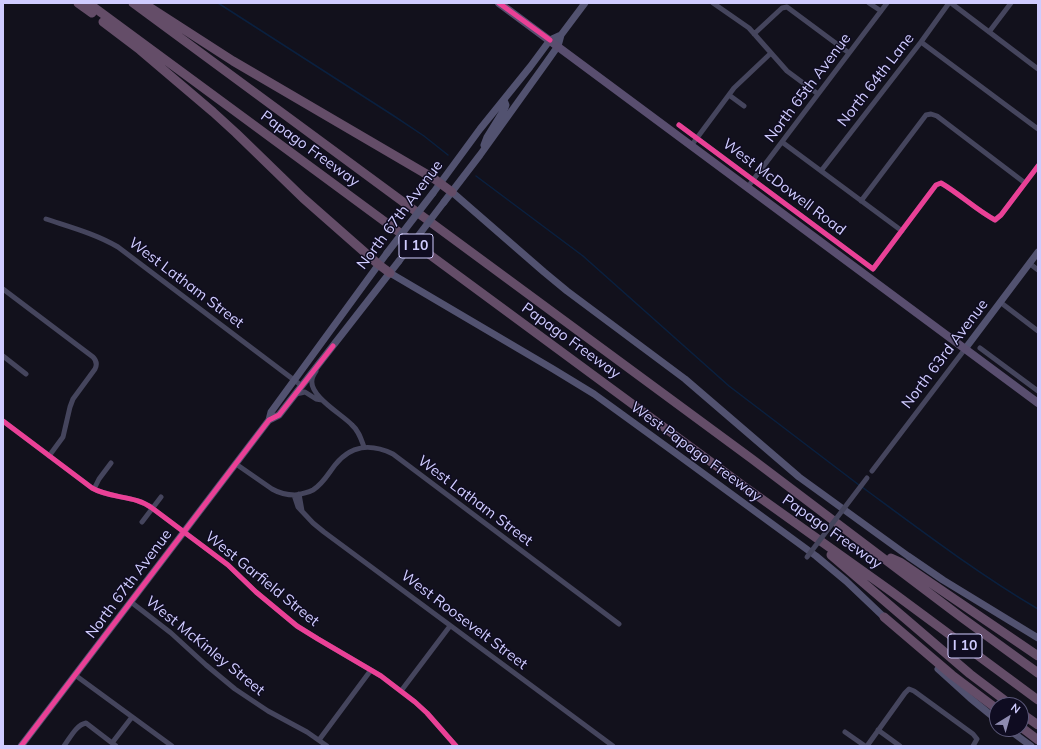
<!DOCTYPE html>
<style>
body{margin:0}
#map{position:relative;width:1041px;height:749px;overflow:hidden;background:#12111c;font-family:Mulish,sans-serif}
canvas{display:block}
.frame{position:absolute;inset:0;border:4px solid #d0ccff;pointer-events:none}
.north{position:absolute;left:989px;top:697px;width:40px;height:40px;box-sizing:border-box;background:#0f0c21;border:1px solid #5c597a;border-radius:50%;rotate:37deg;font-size:11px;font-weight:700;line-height:16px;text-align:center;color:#d0ccff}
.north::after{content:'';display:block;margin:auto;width:14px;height:18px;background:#8e8bb0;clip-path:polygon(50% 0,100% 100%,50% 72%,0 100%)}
</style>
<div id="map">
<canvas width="1041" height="749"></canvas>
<div class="frame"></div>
<div class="north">N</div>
</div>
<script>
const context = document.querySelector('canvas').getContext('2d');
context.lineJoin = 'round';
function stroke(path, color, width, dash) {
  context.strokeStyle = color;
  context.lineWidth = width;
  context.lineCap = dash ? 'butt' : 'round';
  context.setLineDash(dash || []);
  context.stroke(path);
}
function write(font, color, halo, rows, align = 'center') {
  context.font = font + ' Mulish,sans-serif';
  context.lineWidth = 3;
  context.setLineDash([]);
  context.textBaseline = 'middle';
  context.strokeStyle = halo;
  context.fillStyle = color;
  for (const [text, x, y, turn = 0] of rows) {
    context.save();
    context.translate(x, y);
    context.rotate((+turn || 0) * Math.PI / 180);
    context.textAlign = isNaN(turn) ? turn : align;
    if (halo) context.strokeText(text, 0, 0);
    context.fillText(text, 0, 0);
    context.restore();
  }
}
const stream = new Path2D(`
 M 218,3 L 394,116 L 424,136 L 448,155
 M 476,176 L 583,256 L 729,386 L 859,485
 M 862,487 C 919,529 977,573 1038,609`);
const street = new Path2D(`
 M 713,3 L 749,28 L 787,71 L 818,94
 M 869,3 L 881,11
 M 951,3 L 1038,69
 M 989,32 L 1011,3
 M 754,34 L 782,8 L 787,7 L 849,53
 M 921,42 L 1038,129
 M 729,95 L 744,106
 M 679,125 L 873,269 L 936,185 L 941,183 C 960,194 976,210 995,220 L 1001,215 L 1038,166
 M 782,142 L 902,231
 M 691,146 L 734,88 L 771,53
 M 821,171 L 921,42 L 949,3
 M 747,188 L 887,3
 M 861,201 L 926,115 L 931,114 L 937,116 L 1025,183
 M 46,219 C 70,227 96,234 118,247 L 302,386
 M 1029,263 L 1038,270
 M 3,289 L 93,357 C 97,361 97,365 95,369 L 73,399 L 70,407 L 63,437 L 49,456
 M 1000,302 L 1038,331
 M 980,348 L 1038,391
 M 3,356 L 26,374
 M 316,371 C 314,374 312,377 312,380 C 309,396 343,415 352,425 C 359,431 361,439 364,447
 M 296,394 L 305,392 L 316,399 L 322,400
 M 3,421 L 92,488 C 111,499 135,495 152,508 L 228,565 L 256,592 L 297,626 L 318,639 L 381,676 L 415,702 L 427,713 L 456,746
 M 236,464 L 272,489 C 279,493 287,495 295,495 C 302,494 307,493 313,490 C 323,484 328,474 335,465 C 351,445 370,443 393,454 L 619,624
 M 872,471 L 965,349
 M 94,489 L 99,479 L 111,463
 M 299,494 L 302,511
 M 294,495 L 298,507 L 313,523 L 324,532 L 613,746
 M 142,522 L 161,497
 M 131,602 L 171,633 L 206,665 L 235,689 L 268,711 L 307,732 L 327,746
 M 75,675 L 172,746
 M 401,691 L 450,626
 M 878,730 L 900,746
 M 845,732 L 865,746
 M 319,740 L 371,670
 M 112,743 L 132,717
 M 64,746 C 70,738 76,725 86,723 L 116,746
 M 867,746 L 905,693 L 909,689 L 914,691 L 973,734 L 977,739 L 973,746`);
const secondary = new Path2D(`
 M 484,145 L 487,137 L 505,108 L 506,105 L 504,100
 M 452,192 L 544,272 L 567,291 L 685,379 L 799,477 L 908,556 L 943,580 L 1038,638
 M 433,193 L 480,129 L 530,67 L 550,40 L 561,35
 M 444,202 L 480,155 L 546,63 L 558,46 L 561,35 L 585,3
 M 390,273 L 553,369 L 594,394 L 674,452 L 816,556 L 846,581 L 887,620
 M 965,349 L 1038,252
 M 269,420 L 279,415 L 399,261
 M 938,669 L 970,698 L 997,720
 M 1008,729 L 1031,746
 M 21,746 L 269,420 L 271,412 L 387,253`);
const primary = new Path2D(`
 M 499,3 L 1038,403`);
const highway = new Path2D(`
 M 78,3 L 92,13
 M 88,3 L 745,487 L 892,592 L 1038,700
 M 133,3 L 752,459 L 961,617 L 1038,673
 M 143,3 L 233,61 L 433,178 L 452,192
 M 103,22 L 140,50 L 213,112 L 236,133 L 303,198 L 378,264 L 390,273
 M 831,555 L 970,674 L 1011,705
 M 891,558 L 900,562 L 1038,656
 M 884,617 L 952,675 L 997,709
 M 1021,713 L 1038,725
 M 1021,727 L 1038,740`);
const streetBridge = new Path2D(`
 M 807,557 L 867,478`);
const secondaryBridge = new Path2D(`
 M 387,253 L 433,193
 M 399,261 L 444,202`);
const cycleway = new Path2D(`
 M 499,3 L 550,40
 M 679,125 L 873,269 L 936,185 L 941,183 C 960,194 976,210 995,220 L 1001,215 L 1038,166
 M 3,421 L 92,488 C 111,499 135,495 152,508 L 228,565 L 256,592 L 297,626 L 318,639 L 381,676 L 415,702 L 427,713 L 456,746
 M 21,746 L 269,420 L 279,415 L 333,346`);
const shields = [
 [416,246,34],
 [965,646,34]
];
const shieldNames = [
 ["I 10",416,246],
 ["I 10",965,646]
];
const streetNames = [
 ["North 64th Lane",876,80,-52],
 ["North 65th Avenue",808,88,-53],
 ["Papago Freeway",310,149,36],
 ["West McDowell Road",784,187,37],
 ["North 67th Avenue",400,215,-53],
 ["West Latham Street",186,283,37],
 ["Papago Freeway",571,341,36],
 ["North 63rd Avenue",945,354,-53],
 ["West Papago Freeway",696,452,36],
 ["West Latham Street",475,501,37],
 ["Papago Freeway",832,532,35],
 ["West Garfield Street",262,579,39],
 ["North 67th Avenue",129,584,-53],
 ["West Roosevelt Street",464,620,37],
 ["West McKinley Street",205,646,39]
];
stroke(stream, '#0a203f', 1.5);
stroke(street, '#45455d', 5);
stroke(secondary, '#525270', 7);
stroke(primary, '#594e6f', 8);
stroke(highway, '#644d68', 9);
stroke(streetBridge, '#45455d', 5);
stroke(secondaryBridge, '#525270', 7);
stroke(cycleway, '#ea4096', 5);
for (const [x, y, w] of shields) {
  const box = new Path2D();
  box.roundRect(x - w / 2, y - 12, w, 24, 3);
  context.fillStyle = '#0f0c21';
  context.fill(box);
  stroke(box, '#d0ccff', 1);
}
write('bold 14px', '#d0ccff', null, shieldNames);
write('15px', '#d0ccff', '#0f0c21', streetNames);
</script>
